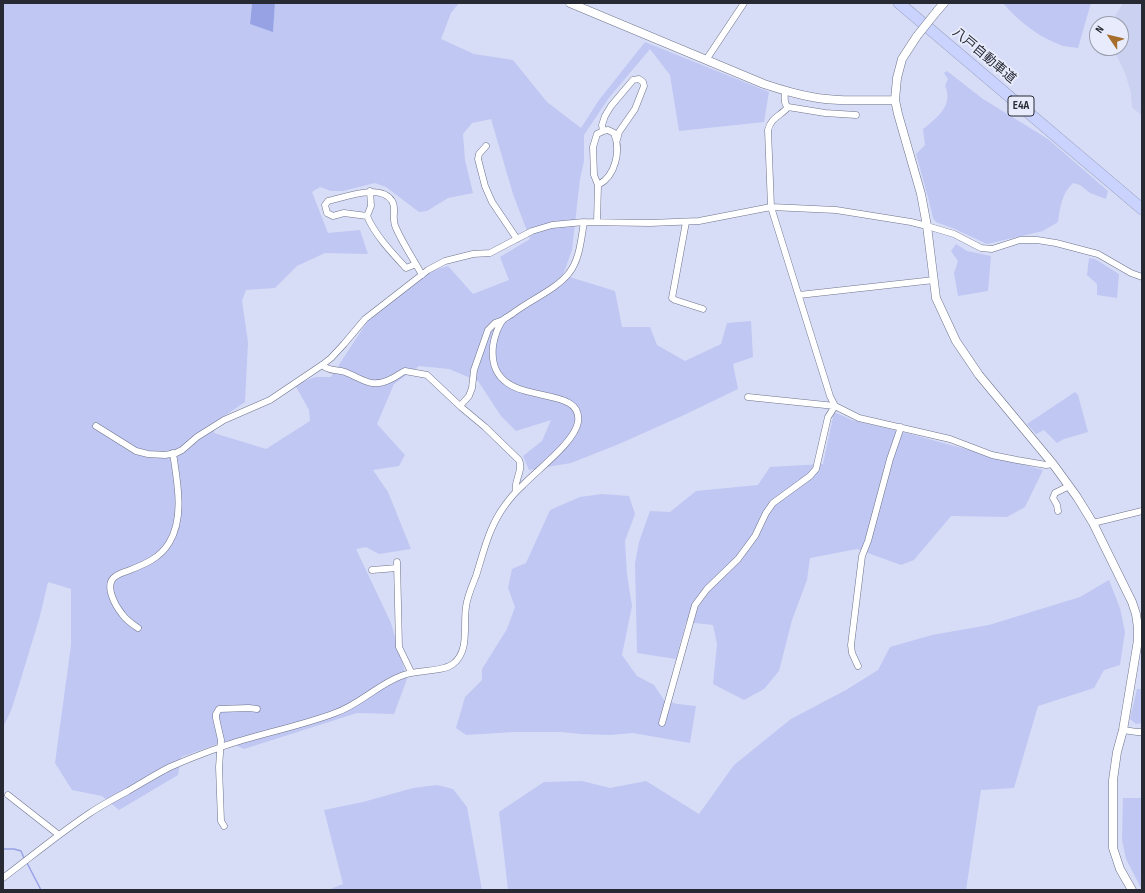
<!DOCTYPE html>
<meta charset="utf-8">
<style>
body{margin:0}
#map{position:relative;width:1145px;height:893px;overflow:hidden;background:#d7ddf7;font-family:"Sofia Sans Condensed",sans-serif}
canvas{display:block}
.frame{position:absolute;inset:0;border:4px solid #272933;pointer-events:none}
.north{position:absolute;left:1089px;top:16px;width:40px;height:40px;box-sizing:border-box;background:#e7ebfb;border:1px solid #9a9dab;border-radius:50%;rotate:305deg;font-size:11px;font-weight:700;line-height:16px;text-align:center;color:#272933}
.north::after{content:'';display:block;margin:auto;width:14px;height:18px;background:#a66d2b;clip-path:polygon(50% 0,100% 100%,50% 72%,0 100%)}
</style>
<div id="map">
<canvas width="1145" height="893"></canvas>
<div class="frame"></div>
<div class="north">N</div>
</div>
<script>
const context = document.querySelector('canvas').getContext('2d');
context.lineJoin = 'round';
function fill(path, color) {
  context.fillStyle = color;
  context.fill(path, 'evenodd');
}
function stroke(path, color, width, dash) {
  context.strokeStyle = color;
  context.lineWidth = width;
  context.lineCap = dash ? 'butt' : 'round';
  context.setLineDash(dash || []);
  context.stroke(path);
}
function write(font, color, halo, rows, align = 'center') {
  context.font = font + ' "Sofia Sans Condensed","Noto Sans JP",sans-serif';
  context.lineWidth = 4;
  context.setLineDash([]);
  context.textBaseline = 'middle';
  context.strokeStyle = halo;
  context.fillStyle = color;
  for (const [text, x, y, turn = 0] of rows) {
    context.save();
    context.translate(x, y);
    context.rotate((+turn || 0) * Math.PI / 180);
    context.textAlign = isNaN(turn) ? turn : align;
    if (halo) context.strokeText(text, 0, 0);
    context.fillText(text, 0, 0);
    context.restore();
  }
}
const built = new Path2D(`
 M 1123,3 L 1142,3 L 1142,116 L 1132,107 L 1131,93 L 1125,73 L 1113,48 L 1121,48 L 1121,24 L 1114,24 L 1114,18 Z`);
const green = new Path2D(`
 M 3,3 L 252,3 L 250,24 L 273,31 L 275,3 L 459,3 L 451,13 L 441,39 L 474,54 L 513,60 L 547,102 L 581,128 L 599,100 L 645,42 L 769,92 L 764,122 L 679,131 L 670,75 L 650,49 L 608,99 L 584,135 L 584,161 L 580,179 L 572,250 L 563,275 L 615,291 L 622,327 L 650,327 L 657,345 L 685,361 L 721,344 L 727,323 L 751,321 L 753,357 L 733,364 L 738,389 L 684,415 L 619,444 L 571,463 L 529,470 L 523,456 L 542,441 L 551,420 L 516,431 L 501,416 L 478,381 L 449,369 L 419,366 L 394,384 L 377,424 L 405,455 L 399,466 L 373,470 L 388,492 L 411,549 L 379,554 L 366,547 L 356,549 L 391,623 L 407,679 L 394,714 L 357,713 L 244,749 L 226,741 L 181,757 L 178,775 L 119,810 L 102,796 L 72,790 L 55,763 L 71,645 L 71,589 L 48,582 L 40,616 L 12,708 L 3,728 ZM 491,119 L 513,194 L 530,239 L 500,257 L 509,280 L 473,294 L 448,266 L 435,270 L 408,285 L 367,322 L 331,377 L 315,377 L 295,385 L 309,410 L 310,421 L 266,449 L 214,433 L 214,423 L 245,402 L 248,342 L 242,301 L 246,290 L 275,288 L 297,266 L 325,253 L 368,254 L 360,230 L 328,233 L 312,192 L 320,187 L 331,191 L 343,191 L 375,183 L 386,187 L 419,212 L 427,211 L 448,198 L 473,193 L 465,160 L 463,134 L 472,123 Z
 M 1003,3 L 1091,3 L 1078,48 C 1073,47 1067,47 1063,46 C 1040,38 1018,21 1003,3 Z
 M 947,71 L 983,99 L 1048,139 L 1108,191 L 1106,199 L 1090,193 L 1080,185 L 1073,183 C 1062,193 1060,207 1058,222 L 1043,231 L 987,244 L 955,229 L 936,222 L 933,218 L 929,201 L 916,154 L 925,145 L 923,129 C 937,118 954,105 945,86 L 948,79 L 944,73 Z
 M 956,244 L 967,251 L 991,256 L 988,291 L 958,296 L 954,273 L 958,261 L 951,251 Z
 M 1089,258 L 1095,259 L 1119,274 L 1117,298 L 1097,295 L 1097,284 L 1087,275 Z
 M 1075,392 L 1078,395 L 1088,432 L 1064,439 L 1057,443 L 1044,430 L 1036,434 L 1027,424 Z
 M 834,412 L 852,420 L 910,434 L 1043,470 L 1025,507 L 1007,517 L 951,516 L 914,560 L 901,565 L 857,549 L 810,558 L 807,580 L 792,620 L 779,671 L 764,689 L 744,700 L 713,684 L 717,644 L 713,625 L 686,622 L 676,659 L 637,653 L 635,563 L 639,542 L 650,511 L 670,512 L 696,491 L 758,485 L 770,467 L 823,464 Z
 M 602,494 L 629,496 L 635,514 L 625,541 L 627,574 L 632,606 L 622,655 L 637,676 L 654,685 L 664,700 L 677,704 L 696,706 L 690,743 L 633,733 L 610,735 L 581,734 L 561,732 L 515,732 L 466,735 L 456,728 L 465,697 L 482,680 L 482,669 L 507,629 L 515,607 L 508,588 L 512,569 L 526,563 L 550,510 L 580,497 Z
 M 1109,580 L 1120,608 L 1125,632 L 1120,665 L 1104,670 L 1094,688 L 1038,706 L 1014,788 L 981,790 L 966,890 L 508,890 L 499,812 L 544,782 L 582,781 L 610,788 L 646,781 L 699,814 L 734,765 L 791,719 L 846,690 L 878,670 L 890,647 L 932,635 L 989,625 L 1080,597 Z
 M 1137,689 L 1142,689 L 1142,723 L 1136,724 L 1130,719 Z
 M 437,785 L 453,789 L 467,807 L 482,890 L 328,890 L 343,884 L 324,810 L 363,802 L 413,788 Z
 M 1123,798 L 1142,798 L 1142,890 L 1126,859 L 1122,840 Z`);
const water = new Path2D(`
 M 252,3 L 275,3 L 273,32 L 250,24 Z`);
const stream = new Path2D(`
 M 3,849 L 14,849 L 21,851 L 24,858
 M 26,861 L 41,890`);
const street = new Path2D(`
 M 706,60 L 744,3
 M 785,91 C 785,96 783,103 788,107 L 825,113 L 856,115
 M 788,107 C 781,116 771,117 768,130 L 771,207 L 830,396 L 835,406
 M 603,131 L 602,125 L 605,116 L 611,106 L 633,80 L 639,79 L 643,82 L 644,86 L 635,109 L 619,132 L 617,140
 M 486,146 L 479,154 L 478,159 L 485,186 L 492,202 L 517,239
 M 370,191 L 371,206 L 367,216 C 375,235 392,253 406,268 L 416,264
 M 367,216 L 344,213 L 333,216 L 327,213 L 325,205 L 328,201 C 345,197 381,183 392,201 C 396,207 393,214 394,220 C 394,222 395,226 396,228 C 403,244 414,260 422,275
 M 597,222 L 598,185 L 594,175 L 593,147 L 597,134 L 603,131 L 608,130 L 614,133 C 621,150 616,176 598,185
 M 686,222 L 672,298 L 675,300 L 703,309
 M 799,295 L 934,280
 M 322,365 C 330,372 336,369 345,372 C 363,379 371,389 391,379 C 396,377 400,373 405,371 L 427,375 L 461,407 L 485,427 L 519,460 C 524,471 513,481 516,492
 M 748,397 L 835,406 L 859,418 L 950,439 L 992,455 L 1017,460 L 1046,465 L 1053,464
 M 460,406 L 469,396 L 472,388 L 474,370 L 488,330 L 495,323 L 503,320
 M 96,426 L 136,451 L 148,454 L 165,455 L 176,453 L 182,450 L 197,437 L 224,420 L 270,400 L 322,365 L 331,358 L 344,344 L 365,319 L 428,270 L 445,261 L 473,254 L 490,253 L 532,231 L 552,225 L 584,222 L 650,223 L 699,221 L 771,207 L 836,210 L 911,222 L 927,226 L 954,234 L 981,248 L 992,249 L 1020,240 L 1037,240 L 1056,243 L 1098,254 L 1131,273 L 1142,277
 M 1058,511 L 1057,505 L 1053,498 L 1055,493 L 1069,486
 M 1093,523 L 1142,511
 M 397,562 L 399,647 L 411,672
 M 372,570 L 397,568
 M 138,628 C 132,624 126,620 122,614 C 115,605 103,584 116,576 C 120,573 125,572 130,570 C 145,564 160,558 169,543 C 185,517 177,481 173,453
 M 858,666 L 852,653 L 851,645 L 862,556 L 868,541 L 890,459 L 901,427
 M 662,723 L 695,605 L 707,589 L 738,559 L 755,536 L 766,513 L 773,503 L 810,476 L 816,469 L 828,417 L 835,406
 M 1123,730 L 1137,732 L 1142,732
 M 8,795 L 59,835
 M 224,826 L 221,821 L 219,767 L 221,740 L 216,718 L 216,714 L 219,709 L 249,708 L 257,709
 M 3,878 C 32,856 60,833 90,813 C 102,805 115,798 128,791 C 142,783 156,774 170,767 C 186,760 204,753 221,747 C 258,734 298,727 335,713 C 359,705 377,685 401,676 C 416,669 441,673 453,664 C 470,651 463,625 466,607 C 467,597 472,586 476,576 C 483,554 488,531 501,511 C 507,502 514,493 522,486 C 537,470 575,442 578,422 C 584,379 486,414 493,346 C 494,338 498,326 503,320 C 505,318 509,316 512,314 C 528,301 557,289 569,273 C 580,259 581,239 584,222`);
const secondary = new Path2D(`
 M 570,3 L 764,84 C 779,89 795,94 812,97 C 839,102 867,100 895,100
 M 937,11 L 944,3
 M 917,36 L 902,59 L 897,78 L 895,100 L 898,114 L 921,194 L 927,226 L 936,298 L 956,341 L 979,375 L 1053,464 L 1077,497 L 1093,523 L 1132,602 L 1136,614 L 1138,628 L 1138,640 L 1123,730 L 1117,752 L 1113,780 L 1113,848 L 1120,869 L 1132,890`);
const highway = new Path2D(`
 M 899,3 L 1142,209`);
const secondaryBridge = new Path2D(`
 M 917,36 L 937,11`);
const shields = [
 [1021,106,26]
];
const shieldNames = [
 ["E4A",1021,106]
];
const streetNames = [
 ["八戸自動車道",984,56,40]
];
fill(built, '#cad1f1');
fill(green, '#bfc7f2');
fill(water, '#97a2e5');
stroke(stream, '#97a2e5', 1.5);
stroke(street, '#6e738a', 7);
stroke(secondary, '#6e738a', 9);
stroke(highway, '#9198b6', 12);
stroke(street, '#fff', 6);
stroke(secondary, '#fff', 8);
stroke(highway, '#cad3fd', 11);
stroke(secondaryBridge, '#6e738a', 9, []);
stroke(secondaryBridge, '#fff', 8);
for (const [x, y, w] of shields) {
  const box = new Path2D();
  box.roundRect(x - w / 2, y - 10, w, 20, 3);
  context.fillStyle = '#e7ebfb';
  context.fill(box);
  stroke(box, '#272933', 1);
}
write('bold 12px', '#272933', null, shieldNames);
write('13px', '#272933', '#e7ebfb', streetNames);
</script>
